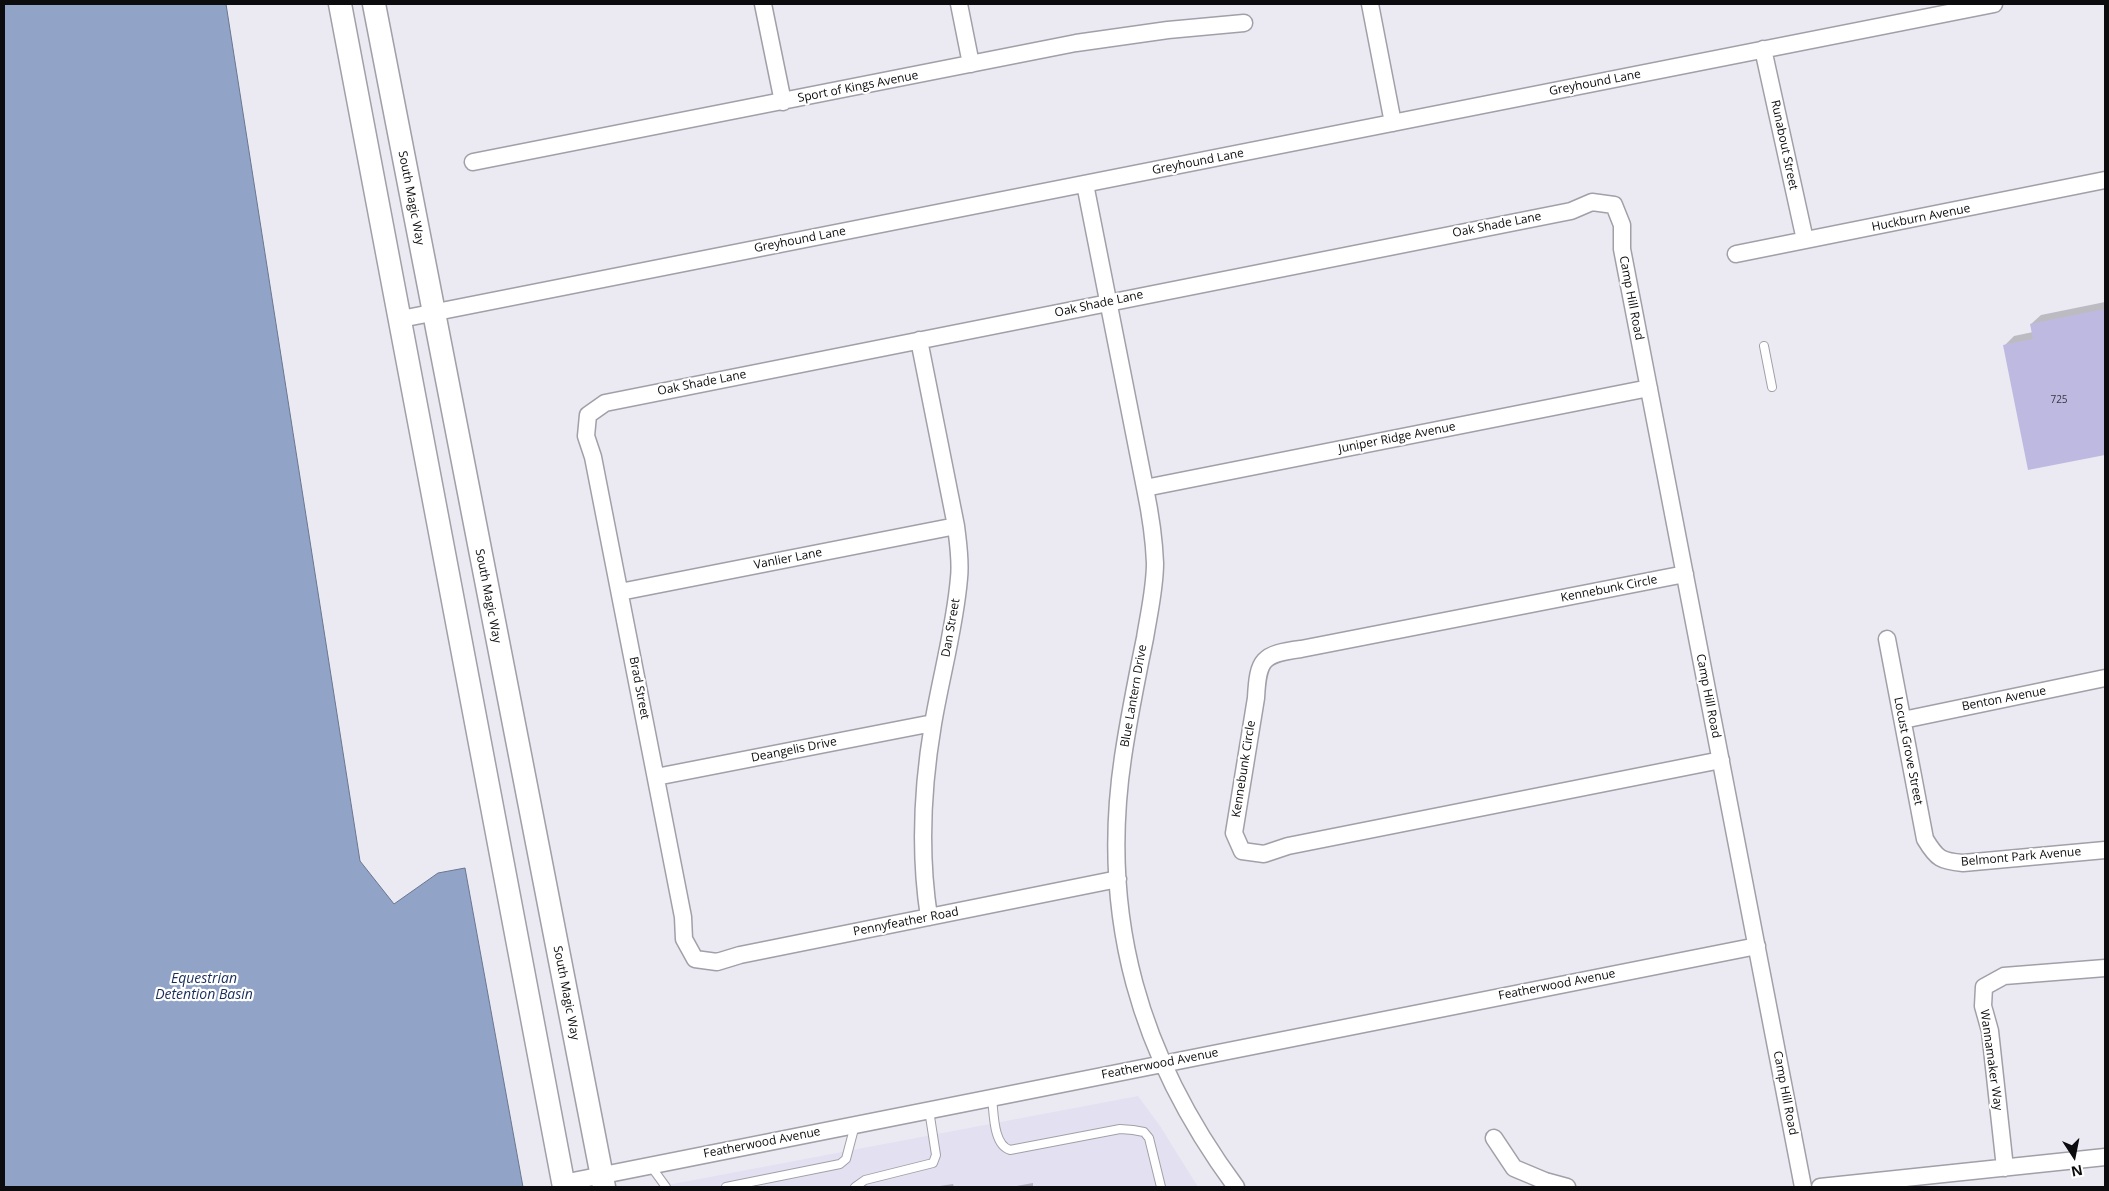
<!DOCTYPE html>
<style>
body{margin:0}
#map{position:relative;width:2109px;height:1191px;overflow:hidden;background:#ebeaf3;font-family:"Open Sans",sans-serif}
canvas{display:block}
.frame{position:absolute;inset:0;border:5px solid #0c0c0e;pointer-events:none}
.north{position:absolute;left:2049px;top:1131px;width:50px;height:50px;-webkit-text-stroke:4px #fff;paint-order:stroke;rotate:169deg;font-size:14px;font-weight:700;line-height:20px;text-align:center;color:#0c0c0e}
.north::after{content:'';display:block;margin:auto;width:18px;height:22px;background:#0c0c0e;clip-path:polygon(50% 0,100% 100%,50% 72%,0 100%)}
</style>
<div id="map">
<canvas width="2109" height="1191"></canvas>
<div class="frame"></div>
<div class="north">N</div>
</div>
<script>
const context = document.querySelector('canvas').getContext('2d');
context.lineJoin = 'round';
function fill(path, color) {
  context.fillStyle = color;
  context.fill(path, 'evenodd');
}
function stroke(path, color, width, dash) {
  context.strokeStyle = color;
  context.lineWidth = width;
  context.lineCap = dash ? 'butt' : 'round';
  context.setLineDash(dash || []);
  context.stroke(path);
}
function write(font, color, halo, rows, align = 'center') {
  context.font = font + ' "Open Sans",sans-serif';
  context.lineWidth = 4.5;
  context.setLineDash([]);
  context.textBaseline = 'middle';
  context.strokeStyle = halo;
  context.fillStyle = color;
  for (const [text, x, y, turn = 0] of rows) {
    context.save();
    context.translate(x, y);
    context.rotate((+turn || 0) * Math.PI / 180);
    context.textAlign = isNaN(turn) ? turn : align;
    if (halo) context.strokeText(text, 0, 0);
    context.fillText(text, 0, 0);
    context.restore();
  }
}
const built = new Path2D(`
 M 1138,1096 L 1160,1126 L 1198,1187 L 657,1187 Z`);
const water = new Path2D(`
 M 4,4 L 226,4 L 360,861 L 394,904 L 438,873 L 465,868 L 523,1187 L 4,1187 Z`);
const shadow = new Path2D(`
 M 2105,302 L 2105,454 L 2029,469 L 2004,346 L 2014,336 L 2033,332 L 2031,324 L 2041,315 Z
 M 1033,1183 L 1033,1187 L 1011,1187 Z
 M 953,1184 L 954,1187 L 933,1187 Z`);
const building = new Path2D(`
 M 2105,309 L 2105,455 L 2028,470 L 2003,345 L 2033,339 L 2030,324 Z`);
const lane = new Path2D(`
 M 1764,346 L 1772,387
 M 992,1098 C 994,1113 993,1145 1010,1150 L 1120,1129 L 1133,1130 L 1144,1132 L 1149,1138 L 1161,1187
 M 650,1165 L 666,1187
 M 726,1187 L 840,1164 L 846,1159 L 855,1125
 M 855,1187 L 865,1180 L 933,1163 L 936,1155 L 929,1110`);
const street = new Path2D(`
 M 763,4 L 783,102
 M 959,4 L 971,64
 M 1370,4 L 1393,123
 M 1763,49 L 1805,240
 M 473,162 L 1076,43 L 1168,30 L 1244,23
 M 1085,184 L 1145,488 C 1150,512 1154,537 1155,563 C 1155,588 1149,613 1145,638 C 1137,677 1129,717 1123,757 C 1099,918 1140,1057 1236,1187
 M 1736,254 L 2105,180
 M 401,319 L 1994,4
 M 919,340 L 956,526 C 958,543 961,561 959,578 C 955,627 941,676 933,724 C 922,789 919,852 929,917
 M 1145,488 L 1649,388
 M 1685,574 L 1301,649 C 1262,654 1258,659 1256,698 L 1234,833 L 1242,851 L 1264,854 L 1288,846 L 1721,760
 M 620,592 L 956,526
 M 1887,639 L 1925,839 C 1937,859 1941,861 1963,863 L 2105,850
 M 1903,720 L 2105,678
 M 656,777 L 933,723
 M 1118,879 L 740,955 L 717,962 L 695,959 L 684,939 L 683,917 L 593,457 L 586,436 L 588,415 L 605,403 L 1571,211 L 1592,202 L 1614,205 L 1622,225 L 1622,249 L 1803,1187
 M 1494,1138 L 1514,1168 L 1545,1181 L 1567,1187
 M 2005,1168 L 1990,1031 L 1983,1006 L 1984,987 L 2004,976 L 2105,968
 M 563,1183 L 1757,946
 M 1820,1187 L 2105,1157`);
const secondary = new Path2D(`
 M 340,4 L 564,1187
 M 374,4 L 604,1187`);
const numberNames = [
 ["725",2059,400]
];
const streetNames = [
 ["Greyhound Lane",1595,83,-11],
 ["Sport of Kings Avenue",858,87,-11],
 ["Runabout Street",1784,145,78],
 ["Greyhound Lane",1198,162,-11],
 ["South Magic Way",411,198,79],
 ["Huckburn Avenue",1921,218,-11],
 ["Oak Shade Lane",1497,225,-11],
 ["Greyhound Lane",800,240,-11],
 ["Camp Hill Road",1631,298,79],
 ["Oak Shade Lane",1099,304,-12],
 ["Oak Shade Lane",702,383,-11],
 ["Juniper Ridge Avenue",1397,438,-11],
 ["Vanlier Lane",788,559,-11],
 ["Kennebunk Circle",1609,589,-11],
 ["South Magic Way",488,596,79],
 ["Dan Street",951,628,-80],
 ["Brad Street",639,688,79],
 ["Blue Lantern Drive",1134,696,-80],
 ["Camp Hill Road",1708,696,79],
 ["Benton Avenue",2004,699,-11],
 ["Deangelis Drive",794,750,-11],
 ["Locust Grove Street",1908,751,79],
 ["Kennebunk Circle",1244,769,-81],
 ["Belmont Park Avenue",2021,857,-5],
 ["Pennyfeather Road",906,922,-11],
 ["Featherwood Avenue",1557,985,-11],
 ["South Magic Way",566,993,79],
 ["Wannamaker Way",1991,1060,82],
 ["Featherwood Avenue",1160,1064,-11],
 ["Camp Hill Road",1785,1093,79],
 ["Featherwood Avenue",762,1143,-11]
];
const waterNames = [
 ["Equestrian",204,979],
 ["Detention Basin",204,995]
];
fill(built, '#e2e0f1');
fill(water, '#91a3c6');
stroke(water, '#69768f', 1);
fill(shadow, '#0003');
fill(building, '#beb9e0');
stroke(lane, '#a1a0a8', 10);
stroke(street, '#a1a0a8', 19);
stroke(secondary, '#a1a0a8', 25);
stroke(lane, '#fff', 8);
stroke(street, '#fff', 16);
stroke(secondary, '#fff', 22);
write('10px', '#383742', null, numberNames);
write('12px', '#0c0c0e', '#fff', streetNames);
write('italic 14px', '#1a2e5b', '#fff', waterNames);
</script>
